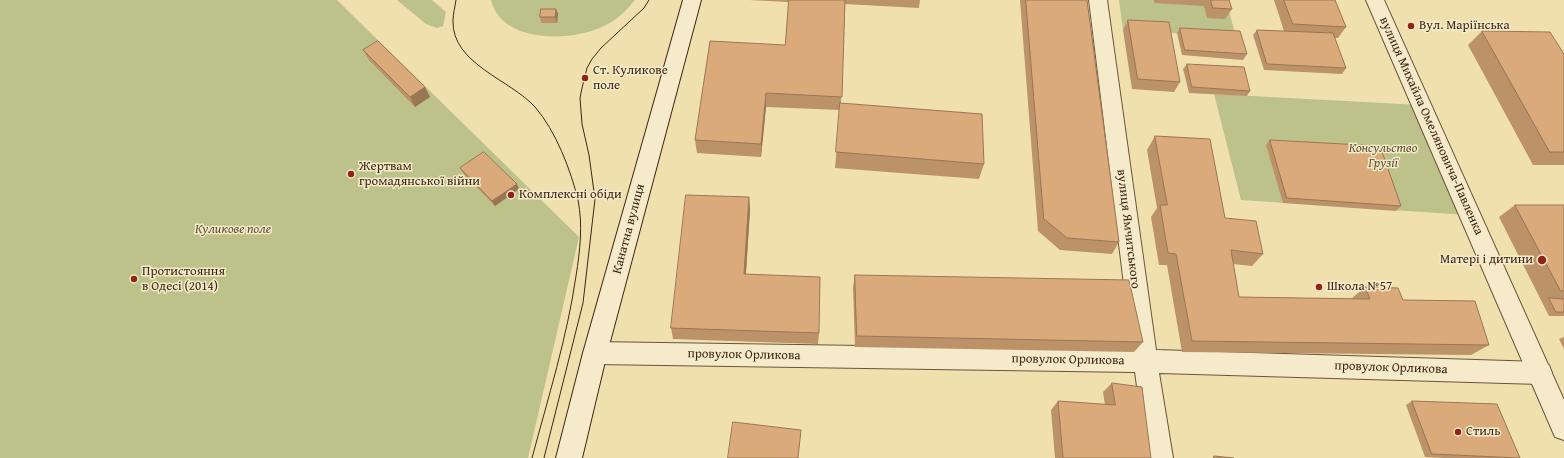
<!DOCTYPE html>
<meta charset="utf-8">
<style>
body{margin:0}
canvas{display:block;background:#f0e0ae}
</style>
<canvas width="1564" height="458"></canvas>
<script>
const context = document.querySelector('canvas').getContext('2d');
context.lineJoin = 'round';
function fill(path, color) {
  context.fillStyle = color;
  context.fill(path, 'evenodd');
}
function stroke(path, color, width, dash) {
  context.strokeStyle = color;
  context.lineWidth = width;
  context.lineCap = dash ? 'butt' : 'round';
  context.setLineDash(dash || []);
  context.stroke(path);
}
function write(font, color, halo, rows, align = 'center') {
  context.font = font + ' "Gentium Book Plus",serif';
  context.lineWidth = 3;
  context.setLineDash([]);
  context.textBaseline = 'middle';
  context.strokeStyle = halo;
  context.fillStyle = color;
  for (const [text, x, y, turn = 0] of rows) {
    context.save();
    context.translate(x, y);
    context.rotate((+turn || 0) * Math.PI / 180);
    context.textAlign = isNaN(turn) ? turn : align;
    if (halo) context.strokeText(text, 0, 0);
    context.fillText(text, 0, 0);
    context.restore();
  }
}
const green = new Path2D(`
 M 0,0 L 337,0 L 579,237 L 528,458 L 0,458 Z
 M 397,0 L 432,0 L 446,12 L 443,26 L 437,28 L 426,24 Z
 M 491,0 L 635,0 C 626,11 616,21 602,27 C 570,42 501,43 491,0 Z
 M 1119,0 L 1226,0 L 1236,37 L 1123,30 Z
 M 1214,94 L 1420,105 L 1468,215 L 1241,200 Z`);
const minor = new Path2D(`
 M 1089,0 L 1107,0 L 1156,350 L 1540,362 L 1549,365 L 1552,373 L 1549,381 L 1540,384 L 1159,373 L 1173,458 L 1147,458 L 1135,372 L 595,364 L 587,361 L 583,353 L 587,345 L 595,342 L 1132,350 Z`);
const tertiary = new Path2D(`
 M 1366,0 L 1384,0 L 1564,400 L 1564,440 L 1555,437 Z`);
const secondary = new Path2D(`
 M 683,0 L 701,0 L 607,353 L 582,458 L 556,458 L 583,353 Z`);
const tram = new Path2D(`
 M 456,0 C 455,7 453,14 453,21 C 452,64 511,80 535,107 C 556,131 571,171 578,200 C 583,225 580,251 576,276 C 567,338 548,398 532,458
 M 544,458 L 583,303 L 595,199 L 589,155 L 582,124 L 580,98 L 582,88 L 587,68 L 592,59 L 601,48 L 644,8 L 649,0`);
const wall = new Path2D(`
 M 749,0 L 920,0 L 919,8 L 845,4 L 841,103 L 984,164 L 979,179 L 835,168 L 840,110 L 766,107 L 761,157 L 697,153 L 695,140 L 785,45 L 789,2 Z
 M 1020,0 L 1087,0 L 1119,242 L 1112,254 L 1060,250 L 1038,231 Z
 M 1154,0 L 1229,0 L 1232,9 L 1225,19 L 1207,18 L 1204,6 L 1154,3 Z
 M 1274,0 L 1335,0 L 1346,27 L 1338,38 L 1334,38 L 1346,68 L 1342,74 L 1264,70 L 1253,35 L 1257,30 L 1284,31 Z
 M 556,9 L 558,14 L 557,23 L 541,23 L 540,17 Z
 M 1128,20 L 1180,82 L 1174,92 L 1132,89 L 1123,30 Z
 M 1180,28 L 1247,54 L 1243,60 L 1182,55 L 1177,33 Z
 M 1482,31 L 1564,54 L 1564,165 L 1533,165 L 1468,45 Z
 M 363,50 L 425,87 L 430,97 L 415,107 L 369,60 Z
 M 1187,64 L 1250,91 L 1247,96 L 1189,93 L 1183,69 Z
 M 1155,136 L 1225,218 L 1263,254 L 1252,266 L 1233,264 L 1239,297 L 1351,299 L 1365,287 L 1403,300 L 1489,345 L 1471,355 L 1182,352 L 1167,265 L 1159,265 L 1151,217 L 1157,208 L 1147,150 Z
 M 1270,140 L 1401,206 L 1396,211 L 1283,203 L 1266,145 Z
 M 460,168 L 519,189 L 495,206 L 463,173 Z
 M 749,197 L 750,210 L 746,274 L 819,333 L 818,344 L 673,339 L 671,328 Z
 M 1515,205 L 1564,205 L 1564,316 L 1549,316 L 1499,217 Z
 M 855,275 L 1143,342 L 1134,352 L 855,347 L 853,287 Z
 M 1564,337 L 1564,349 L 1559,339 Z
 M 1112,383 L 1151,458 L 1055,458 L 1051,410 L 1058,401 L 1105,405 L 1103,392 Z
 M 1412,401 L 1520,458 L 1444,458 L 1425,457 L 1406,405 Z`);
const shadedWall = new Path2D(`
 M 556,9 L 558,14 L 557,23 L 555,17 Z
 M 425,87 L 430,97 L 415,107 L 410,97 Z
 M 766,93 L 766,107 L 761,157 L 761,144 Z
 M 517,184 L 519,189 L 495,206 L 492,201 Z
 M 749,197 L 750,210 L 745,286 L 744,274 Z`);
const building = new Path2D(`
 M 789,0 L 845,0 L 842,97 L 766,93 L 761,144 L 695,140 L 710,41 L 785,45 Z
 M 1026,0 L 1087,0 L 1119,242 L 1067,238 L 1044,219 Z
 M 1211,0 L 1229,0 L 1232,9 L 1213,8 Z
 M 1284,0 L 1335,0 L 1346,27 L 1293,24 Z
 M 541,9 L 556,9 L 555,17 L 540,17 Z
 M 1128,20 L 1169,22 L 1180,82 L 1138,79 Z
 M 1180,28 L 1240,31 L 1247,54 L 1185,50 Z
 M 1257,30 L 1333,33 L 1346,68 L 1267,64 Z
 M 1482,31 L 1550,32 L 1564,54 L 1564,152 L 1550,152 Z
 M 378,41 L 425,87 L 410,97 L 363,50 Z
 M 1187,64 L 1244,67 L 1250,91 L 1192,87 Z
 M 840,103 L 982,114 L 984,164 L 836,152 Z
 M 1155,136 L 1210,139 L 1225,218 L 1256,221 L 1263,254 L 1231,250 L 1239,297 L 1370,299 L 1365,287 L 1398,288 L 1403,300 L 1475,301 L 1489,345 L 1192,341 L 1176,254 L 1168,253 L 1160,205 L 1167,205 Z
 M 1270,140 L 1380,146 L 1401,206 L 1287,198 Z
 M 484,152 L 517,184 L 492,201 L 460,168 Z
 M 686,195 L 749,197 L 744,274 L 820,277 L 819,333 L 671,328 Z
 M 1515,205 L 1564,205 L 1564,291 L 1561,291 Z
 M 855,275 L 1129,280 L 1143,342 L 857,336 Z
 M 1549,298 L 1564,299 L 1564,312 L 1556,312 Z
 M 1112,383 L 1142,387 L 1151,458 L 1063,458 L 1058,401 L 1115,405 Z
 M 1412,401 L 1497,404 L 1520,458 L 1432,454 Z
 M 733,422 L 801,430 L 798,458 L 728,458 Z
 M 1214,456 L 1234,458 L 1214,458 Z`);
const markers = [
 [1411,26,4,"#8f2418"],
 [585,78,4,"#8f2418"],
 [351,174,4,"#8f2418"],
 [511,195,4,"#8f2418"],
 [1542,260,5,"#8f2418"],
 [134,279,4,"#8f2418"],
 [1319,287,4,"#8f2418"],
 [1458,432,4,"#8f2418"]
];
const poiNames = [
 ["Вул. Маріїнська",1419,26],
 ["Ст. Куликове",593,71],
 ["поле",593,86],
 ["Жертвам",359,167],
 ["громадянської війни",359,182],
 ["Комплексні обіди",519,195],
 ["Матері і дитини",1533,260,"right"],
 ["Протистояння",142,272],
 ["в Одесі (2014)",142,287],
 ["Школа №57",1327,287],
 ["Стиль",1466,432]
];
const streetNames = [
 ["вулиця Михайла Омеляновича-Павленка",1431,126,66],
 ["Канатна вулиця",629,229,-75],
 ["вулиця Ямчитського",1128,229,83],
 ["провулок Орликова",744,355,1],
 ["провулок Орликова",1068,360,1],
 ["провулок Орликова",1391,368,2]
];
const parkNames = [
 ["Консульство",1383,149],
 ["Грузії",1383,164],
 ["Куликове поле",233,230]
];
fill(green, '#bcc289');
stroke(minor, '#6a543b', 2);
stroke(tertiary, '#6a543b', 2);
stroke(secondary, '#3d2615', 2);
fill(minor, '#f5ebca');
fill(tertiary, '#f5ebca');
fill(secondary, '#f5ebca');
stroke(tram, '#3d2615', 1);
fill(wall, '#bc9269');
fill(shadedWall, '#975');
fill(building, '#dbaa7a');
stroke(building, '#975', 1);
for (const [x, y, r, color] of markers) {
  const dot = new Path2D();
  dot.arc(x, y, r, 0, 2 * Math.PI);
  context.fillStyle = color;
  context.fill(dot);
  stroke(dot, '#f5ebca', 1.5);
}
write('13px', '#3d2615', '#f5ebca', poiNames, 'left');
write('13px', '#3d2615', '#f5ebca', streetNames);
write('italic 13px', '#5d4d32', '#f5ebca', parkNames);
</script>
